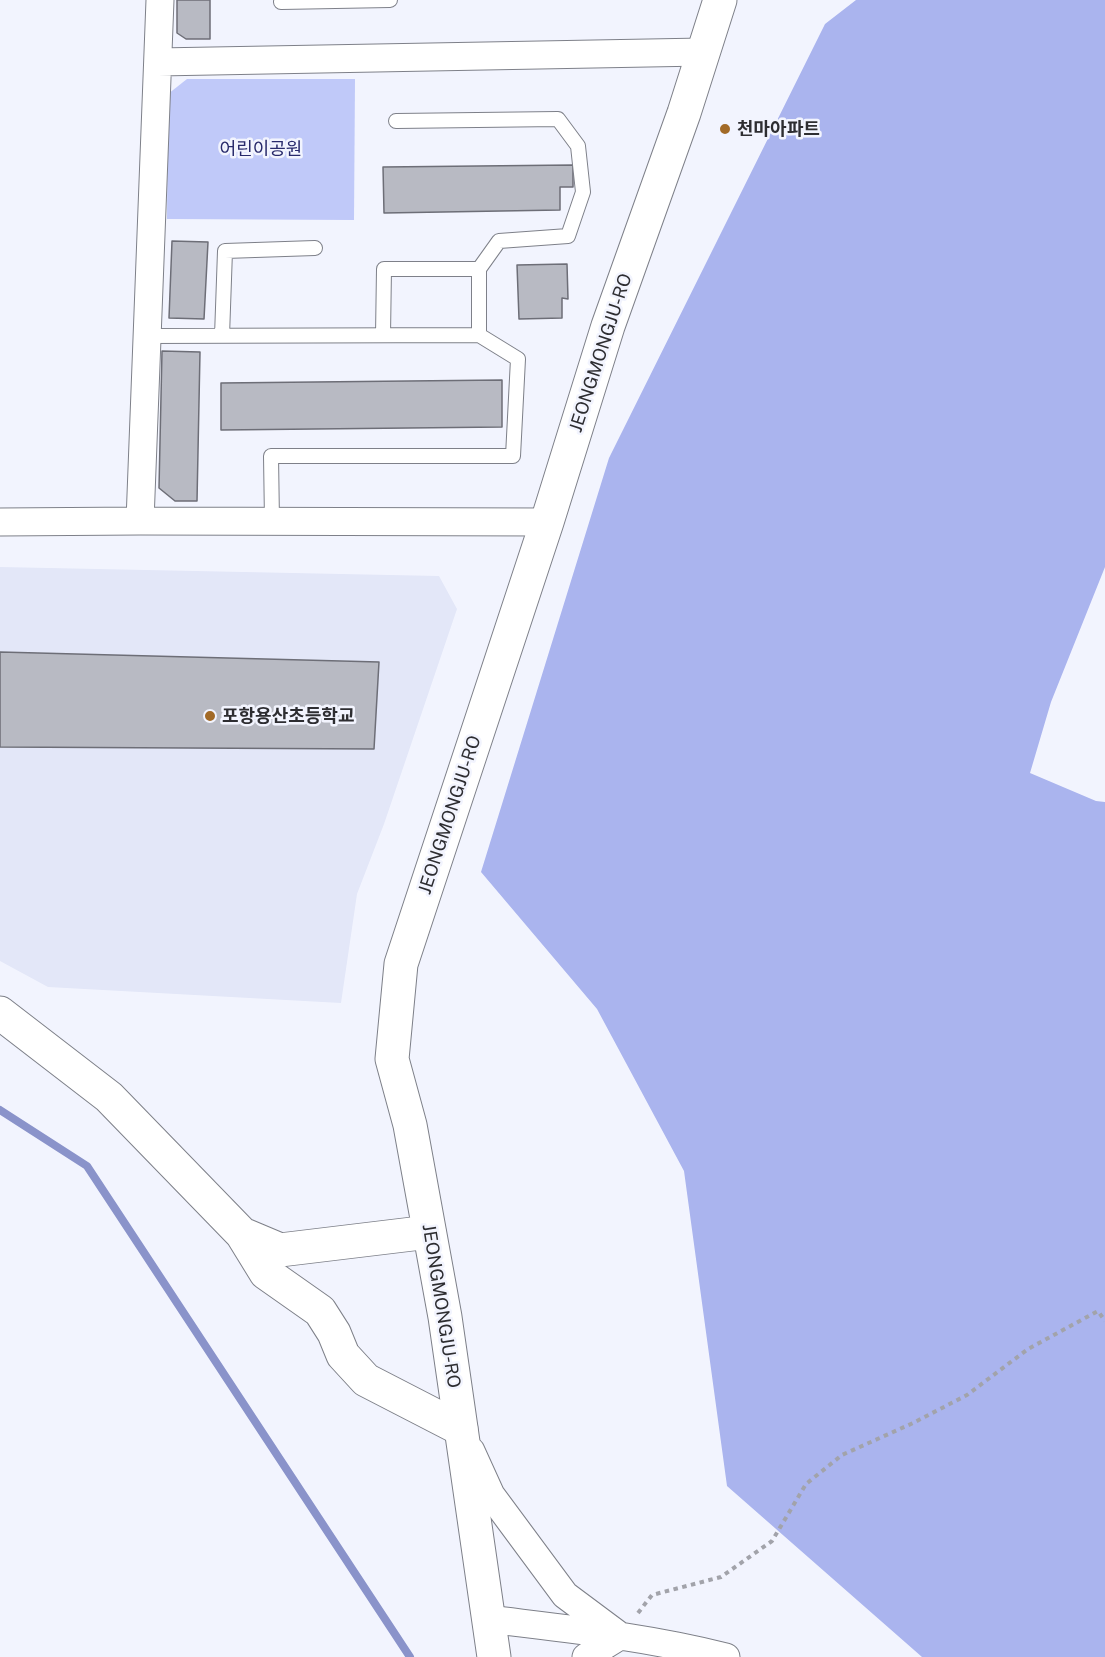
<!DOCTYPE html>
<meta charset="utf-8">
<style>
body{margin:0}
canvas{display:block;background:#f2f4fe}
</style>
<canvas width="1105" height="1657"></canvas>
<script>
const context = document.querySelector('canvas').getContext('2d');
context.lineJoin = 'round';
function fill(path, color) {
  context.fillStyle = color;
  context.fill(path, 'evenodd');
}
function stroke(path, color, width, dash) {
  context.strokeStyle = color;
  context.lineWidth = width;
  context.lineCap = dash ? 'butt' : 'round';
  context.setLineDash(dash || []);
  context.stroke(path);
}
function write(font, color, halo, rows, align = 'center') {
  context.font = font + ' "Public Sans","Noto Sans KR",sans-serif';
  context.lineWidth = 5;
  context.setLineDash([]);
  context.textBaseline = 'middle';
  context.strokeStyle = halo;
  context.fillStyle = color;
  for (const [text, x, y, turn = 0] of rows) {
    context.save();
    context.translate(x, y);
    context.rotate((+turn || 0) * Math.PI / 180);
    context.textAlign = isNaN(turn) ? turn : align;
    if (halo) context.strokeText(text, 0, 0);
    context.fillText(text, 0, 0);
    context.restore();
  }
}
const built = new Path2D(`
 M 0,567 L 439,576 L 457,609 L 384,824 L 357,894 L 341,1003 L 48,987 L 0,961 Z`);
const green = new Path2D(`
 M 187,79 L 355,79 L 354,220 L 167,219 L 168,94 Z`);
const forest = new Path2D(`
 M 856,0 L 1105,0 L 1105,567 L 1051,702 L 1030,773 L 1096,801 L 1105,802 L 1105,1657 L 922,1657 L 727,1486 L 684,1171 L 597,1009 L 481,872 L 609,458 L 825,24 Z`);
const stream = new Path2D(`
 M 0,1110 L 87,1166 L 410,1657`);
const building = new Path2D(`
 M 177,0 L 210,0 L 210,39 L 186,39 L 177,33 Z
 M 573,165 L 573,187 L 560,187 L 560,210 L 384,213 L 383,167 Z
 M 172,241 L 208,242 L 204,319 L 169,318 Z
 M 567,264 L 568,299 L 562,298 L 562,318 L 519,319 L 517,265 Z
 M 162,351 L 200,352 L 197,501 L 175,501 L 159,488 Z
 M 502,380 L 502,427 L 221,430 L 221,383 Z
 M 0,652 L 379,662 L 374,749 L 0,747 Z`);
const path = new Path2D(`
 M 638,1613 L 652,1595 L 721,1577 L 772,1541 L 806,1484 L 842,1455 L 913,1423 L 967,1395 L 1028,1349 L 1098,1311 L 1105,1321`);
const lane = new Path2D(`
 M 281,2 L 390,0
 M 396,121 L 558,119 L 578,146 L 583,192 L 568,236 L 499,241 L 479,269
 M 147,336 L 479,335
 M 222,336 L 225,251 L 315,248
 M 272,521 L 271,456 L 513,456 L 518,359 L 479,335 L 479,269 L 384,269 L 383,335`);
const street = new Path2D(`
 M 158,62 L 703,52
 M 140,521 L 160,0
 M 0,522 L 140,521 L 547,522
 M 471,1451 L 491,1495 L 565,1595 L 620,1636
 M 488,1619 C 568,1629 648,1637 726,1657
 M 586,1657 L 620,1636`);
const secondary = new Path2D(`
 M 0,1013 L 109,1097 L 242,1234 L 280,1250 L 429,1232
 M 242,1234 L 266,1273 L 320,1311 L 334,1333 L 343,1355 L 366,1380 L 461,1429`);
const primary = new Path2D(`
 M 494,1657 L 445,1317 L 410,1125 L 392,1059 L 401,964 L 547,522 L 608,326 L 684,113 L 720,0`);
const markers = [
 [725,129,6,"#a26a27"],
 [210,716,6,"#a26a27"]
];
const poiNames = [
 ["천마아파트",737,129],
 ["포항용산초등학교",222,716]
];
const parkNames = [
 ["어린이공원",261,149]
];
const streetNames = [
 ["JEONGMONGJU-RO",601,353,-72],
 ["JEONGMONGJU-RO",450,815,-72],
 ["JEONGMONGJU-RO",441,1306,81]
];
fill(built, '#e3e7f8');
fill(green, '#c0c9f9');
fill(forest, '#aab4ee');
stroke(stream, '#8a93ca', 8);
fill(building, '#b8bac3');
stroke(building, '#6d6e77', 1.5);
stroke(lane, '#7e8089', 16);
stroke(street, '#7e8089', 29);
stroke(secondary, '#7e8089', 35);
stroke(primary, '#7e8089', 35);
stroke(path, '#a2a3aa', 4, [4.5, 4.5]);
stroke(lane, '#fff', 14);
stroke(street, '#fff', 27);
stroke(secondary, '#fff', 33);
stroke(primary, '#fff', 33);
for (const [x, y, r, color] of markers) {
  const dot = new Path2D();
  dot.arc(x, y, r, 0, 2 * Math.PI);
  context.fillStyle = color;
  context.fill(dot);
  stroke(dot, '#f2f4fe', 2);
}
write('bold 18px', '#2d2d31', '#f2f4fe', poiNames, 'left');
write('18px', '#282a6c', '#f2f4fe', parkNames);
write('18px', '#2d2d31', '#f2f4fe', streetNames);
</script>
